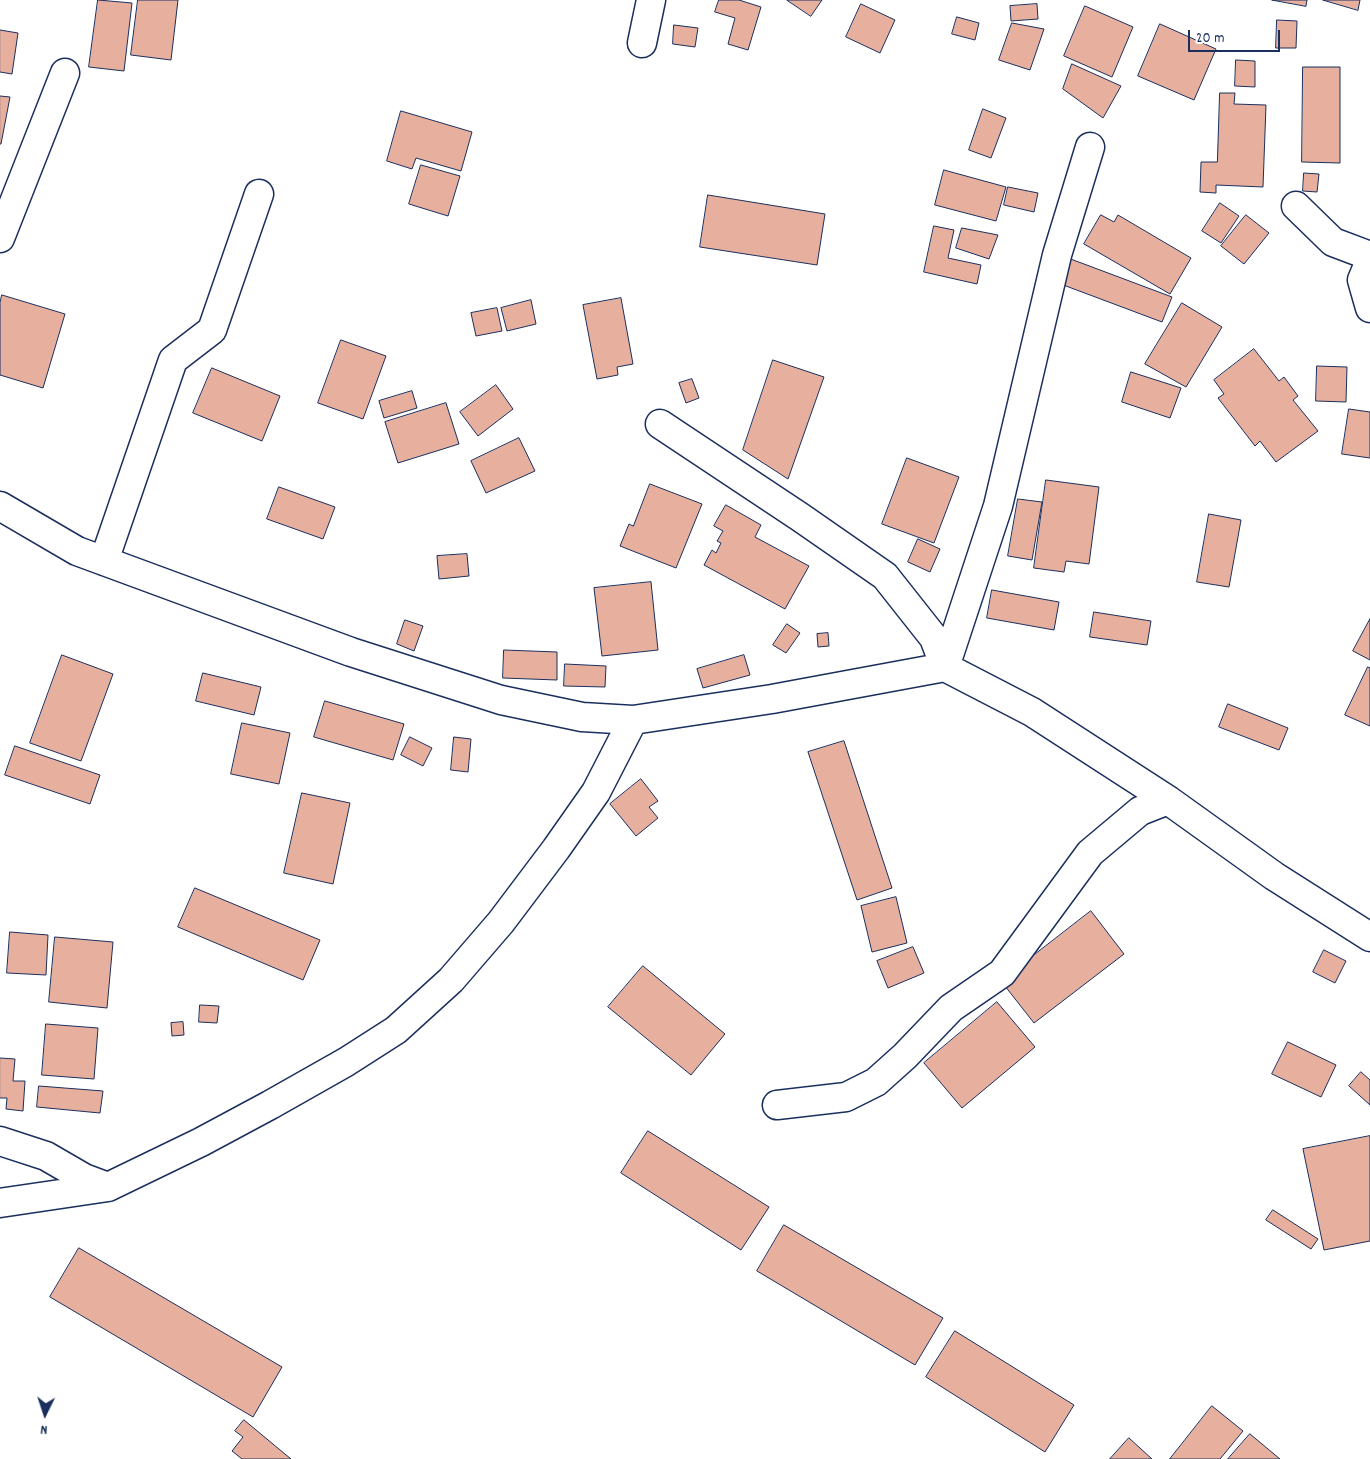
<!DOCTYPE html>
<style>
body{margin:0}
#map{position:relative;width:1370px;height:1459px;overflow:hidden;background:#fff;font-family:Dekko,sans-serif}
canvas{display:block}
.north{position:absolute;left:20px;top:1389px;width:50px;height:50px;-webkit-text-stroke:4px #fff;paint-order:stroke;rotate:184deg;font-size:14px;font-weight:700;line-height:20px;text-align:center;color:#1b2f5e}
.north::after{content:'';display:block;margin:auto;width:18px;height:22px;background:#1b2f5e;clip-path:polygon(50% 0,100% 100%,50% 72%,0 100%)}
.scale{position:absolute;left:1188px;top:30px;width:92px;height:22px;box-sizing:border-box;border:2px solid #1b2f5e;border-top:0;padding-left:6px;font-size:15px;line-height:18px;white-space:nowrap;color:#1b2f5e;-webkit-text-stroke:4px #fff;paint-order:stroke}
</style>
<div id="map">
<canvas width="1370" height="1459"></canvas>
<div class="north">N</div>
<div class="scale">20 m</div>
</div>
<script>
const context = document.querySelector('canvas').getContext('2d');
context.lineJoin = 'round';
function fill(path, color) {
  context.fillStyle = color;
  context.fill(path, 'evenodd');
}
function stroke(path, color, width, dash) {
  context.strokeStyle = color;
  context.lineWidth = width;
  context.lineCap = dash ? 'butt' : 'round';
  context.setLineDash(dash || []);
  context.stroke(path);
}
const building = new Path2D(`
 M 98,0 L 132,3 L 124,71 L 89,67 Z
 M 138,0 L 178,0 L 171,60 L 131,55 Z
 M 719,0 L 739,0 L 761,7 L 748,50 L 728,44 L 735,18 L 715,12 Z
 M 787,0 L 822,0 L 811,16 Z
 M 1272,0 L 1307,0 L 1306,6 Z
 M 1323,0 L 1360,0 L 1358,10 Z
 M 861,4 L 895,20 L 880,53 L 846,37 Z
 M 1037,4 L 1038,19 L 1011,21 L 1010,6 Z
 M 1085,6 L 1133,27 L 1112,77 L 1064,56 Z
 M 957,17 L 979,23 L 975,40 L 952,34 Z
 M 1277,20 L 1297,21 L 1296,48 L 1276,48 Z
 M 1012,23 L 1044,29 L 1030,70 L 999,60 Z
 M 1160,24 L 1216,49 L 1194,100 L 1138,76 Z
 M 674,25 L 698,28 L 695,47 L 673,44 Z
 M 0,30 L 18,33 L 12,74 L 0,72 Z
 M 1236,60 L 1255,61 L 1255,87 L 1235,86 Z
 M 1072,64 L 1121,86 L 1103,118 L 1063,89 Z
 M 1303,67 L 1340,67 L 1340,163 L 1302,162 Z
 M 1220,93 L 1235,93 L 1234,104 L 1266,105 L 1263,187 L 1216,185 L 1216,193 L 1200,192 L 1201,162 L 1217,162 Z
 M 0,96 L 10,97 L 1,144 L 0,144 Z
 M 983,109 L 1006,118 L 991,158 L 969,150 Z
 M 401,111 L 472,132 L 461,171 L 416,158 L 412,169 L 387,161 Z
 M 421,165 L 460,176 L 448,216 L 409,204 Z
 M 944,170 L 1006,187 L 996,221 L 935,205 Z
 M 1304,173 L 1319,174 L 1317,192 L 1303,191 Z
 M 1008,187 L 1038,193 L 1034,212 L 1004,205 Z
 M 708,195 L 825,214 L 817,265 L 700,247 Z
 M 1220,203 L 1239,216 L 1221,243 L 1202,231 Z
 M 1101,215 L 1114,222 L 1118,215 L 1191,258 L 1170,294 L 1084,244 Z
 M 1246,215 L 1269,233 L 1244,264 L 1221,246 Z
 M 934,226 L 954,230 L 948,258 L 981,265 L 977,284 L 924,272 Z
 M 962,228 L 998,235 L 989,259 L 956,248 Z
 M 1068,258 L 1172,297 L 1162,322 L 1058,283 Z
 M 2,295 L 65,314 L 43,388 L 0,375 L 0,303 Z
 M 621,298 L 633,364 L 617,367 L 618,375 L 597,379 L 583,305 Z
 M 531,300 L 536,324 L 507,331 L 501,308 Z
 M 1182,303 L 1222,327 L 1186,387 L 1145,364 Z
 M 497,308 L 502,331 L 476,336 L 471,313 Z
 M 341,340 L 386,356 L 363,419 L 318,403 Z
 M 1254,349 L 1279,381 L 1284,377 L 1298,396 L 1293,400 L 1318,431 L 1276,462 L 1260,441 L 1255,446 L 1218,398 L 1224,394 L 1214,380 Z
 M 773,360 L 824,377 L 788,479 L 743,450 Z
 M 1317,366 L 1347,367 L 1346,402 L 1316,401 Z
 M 212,368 L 280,396 L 262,441 L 193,413 Z
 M 1131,372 L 1181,388 L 1170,418 L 1122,402 Z
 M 692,379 L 699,398 L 686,403 L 679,383 Z
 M 496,385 L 513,409 L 478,436 L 460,412 Z
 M 412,391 L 417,408 L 384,418 L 379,401 Z
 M 446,403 L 459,444 L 398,463 L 385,422 Z
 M 1349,409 L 1370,412 L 1370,458 L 1342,454 Z
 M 519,438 L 535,471 L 486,493 L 471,461 Z
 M 907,458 L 959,477 L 934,543 L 882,524 Z
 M 1046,480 L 1099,487 L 1089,564 L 1066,561 L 1064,572 L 1034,568 Z
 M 650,484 L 702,504 L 676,568 L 620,546 L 629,524 L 633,526 Z
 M 279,487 L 335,507 L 323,539 L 267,519 Z
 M 1018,499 L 1042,502 L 1032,560 L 1008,556 Z
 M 726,505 L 761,525 L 755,537 L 809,566 L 785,609 L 704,565 L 712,550 L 716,553 L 721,543 L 717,541 L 723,531 L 714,526 Z
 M 1209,514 L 1241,520 L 1229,587 L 1197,582 Z
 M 918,539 L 940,549 L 930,572 L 908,562 Z
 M 467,554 L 469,576 L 439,579 L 437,556 Z
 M 651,582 L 658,650 L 602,656 L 594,588 Z
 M 992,590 L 1059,602 L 1054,630 L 987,618 Z
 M 1094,612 L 1151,621 L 1147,645 L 1090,637 Z
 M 1370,619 L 1370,660 L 1353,651 Z
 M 405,620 L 423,626 L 414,651 L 397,644 Z
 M 787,624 L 800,633 L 786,653 L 773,645 Z
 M 828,633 L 829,646 L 818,647 L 817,634 Z
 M 504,650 L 557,652 L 557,680 L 503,678 Z
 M 62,655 L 113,674 L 81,761 L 30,743 Z
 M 744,655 L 750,675 L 703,688 L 697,669 Z
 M 565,664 L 606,666 L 605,687 L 564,686 Z
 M 1368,667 L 1370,668 L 1370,726 L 1345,715 Z
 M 203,673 L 261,687 L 254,715 L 196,701 Z
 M 325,701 L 404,724 L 393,760 L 314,737 Z
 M 1228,704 L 1288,728 L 1279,750 L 1219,727 Z
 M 242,723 L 290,733 L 279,784 L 231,774 Z
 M 410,737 L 432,748 L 423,766 L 401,755 Z
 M 454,737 L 471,739 L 468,772 L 451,770 Z
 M 844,741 L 892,888 L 857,900 L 808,752 Z
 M 15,746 L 100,775 L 90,804 L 5,775 Z
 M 641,779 L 658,801 L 649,807 L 658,818 L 636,836 L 610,804 Z
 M 302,793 L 350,803 L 333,884 L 284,873 Z
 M 195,888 L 320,940 L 303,980 L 178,927 Z
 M 896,897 L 907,943 L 872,952 L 861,906 Z
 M 1091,911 L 1124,954 L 1034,1023 L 1001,981 Z
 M 10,932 L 48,935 L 46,975 L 7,973 Z
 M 55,937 L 113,942 L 107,1008 L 49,1002 Z
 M 913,947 L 924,973 L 888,988 L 877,961 Z
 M 1324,950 L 1346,961 L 1335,983 L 1313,972 Z
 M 643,966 L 725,1034 L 691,1075 L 608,1007 Z
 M 997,1002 L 1035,1047 L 962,1108 L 924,1063 Z
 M 200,1005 L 219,1006 L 217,1023 L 199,1022 Z
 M 183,1022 L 184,1035 L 172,1036 L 171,1023 Z
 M 46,1024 L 98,1028 L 94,1079 L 42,1075 Z
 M 1288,1042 L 1336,1065 L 1321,1097 L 1272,1074 Z
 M 0,1058 L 15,1059 L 13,1081 L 25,1081 L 23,1111 L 6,1109 L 7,1098 L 0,1098 Z
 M 1361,1072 L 1370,1080 L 1370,1105 L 1349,1086 Z
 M 39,1086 L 103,1091 L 100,1113 L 37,1107 Z
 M 648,1131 L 769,1207 L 741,1250 L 621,1173 Z
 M 1370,1136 L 1370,1241 L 1324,1250 L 1303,1149 Z
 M 1273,1210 L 1318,1239 L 1311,1249 L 1266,1220 Z
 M 784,1225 L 943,1318 L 915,1365 L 757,1271 Z
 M 79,1248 L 282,1367 L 253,1417 L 50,1297 Z
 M 955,1331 L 1074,1405 L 1045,1452 L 926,1377 Z
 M 1212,1406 L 1243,1431 L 1220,1459 L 1170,1459 Z
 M 244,1420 L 291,1459 L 242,1459 L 232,1451 L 243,1437 L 235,1431 Z
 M 1250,1434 L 1280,1459 L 1228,1459 Z
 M 1129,1438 L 1152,1459 L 1110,1459 Z`);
const minor = new Path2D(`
 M 642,43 L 651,0
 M 1296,206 L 1333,242 L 1370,256
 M 0,238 L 65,73
 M 1370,261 L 1362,280 L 1370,308
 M 660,424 L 800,517 L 885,576 L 934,638 L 945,667
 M 0,506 L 77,551 L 351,652 L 501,700 L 582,717 L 633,720 L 772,699 L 945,667 L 1032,712 L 1168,800 L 1274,876 L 1370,937
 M 104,561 L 173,360 L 212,330 L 259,194
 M 945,667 L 998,506 L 1057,255 L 1090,147
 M 777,1105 L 846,1097 L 876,1082 L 905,1056 L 951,1008 L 1002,973 L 1090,853 L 1140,811 L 1168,800
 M 0,1141 L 46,1156 L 84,1178 L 108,1187
 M 0,1203 L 108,1187 L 201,1142 L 270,1105 L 346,1062 L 396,1030 L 451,980 L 501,922 L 556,849 L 596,792 L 633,720`);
fill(building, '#e7b09e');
stroke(building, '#1b2f5e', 1);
stroke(minor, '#1b2f5e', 31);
stroke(minor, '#fff', 28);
</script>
